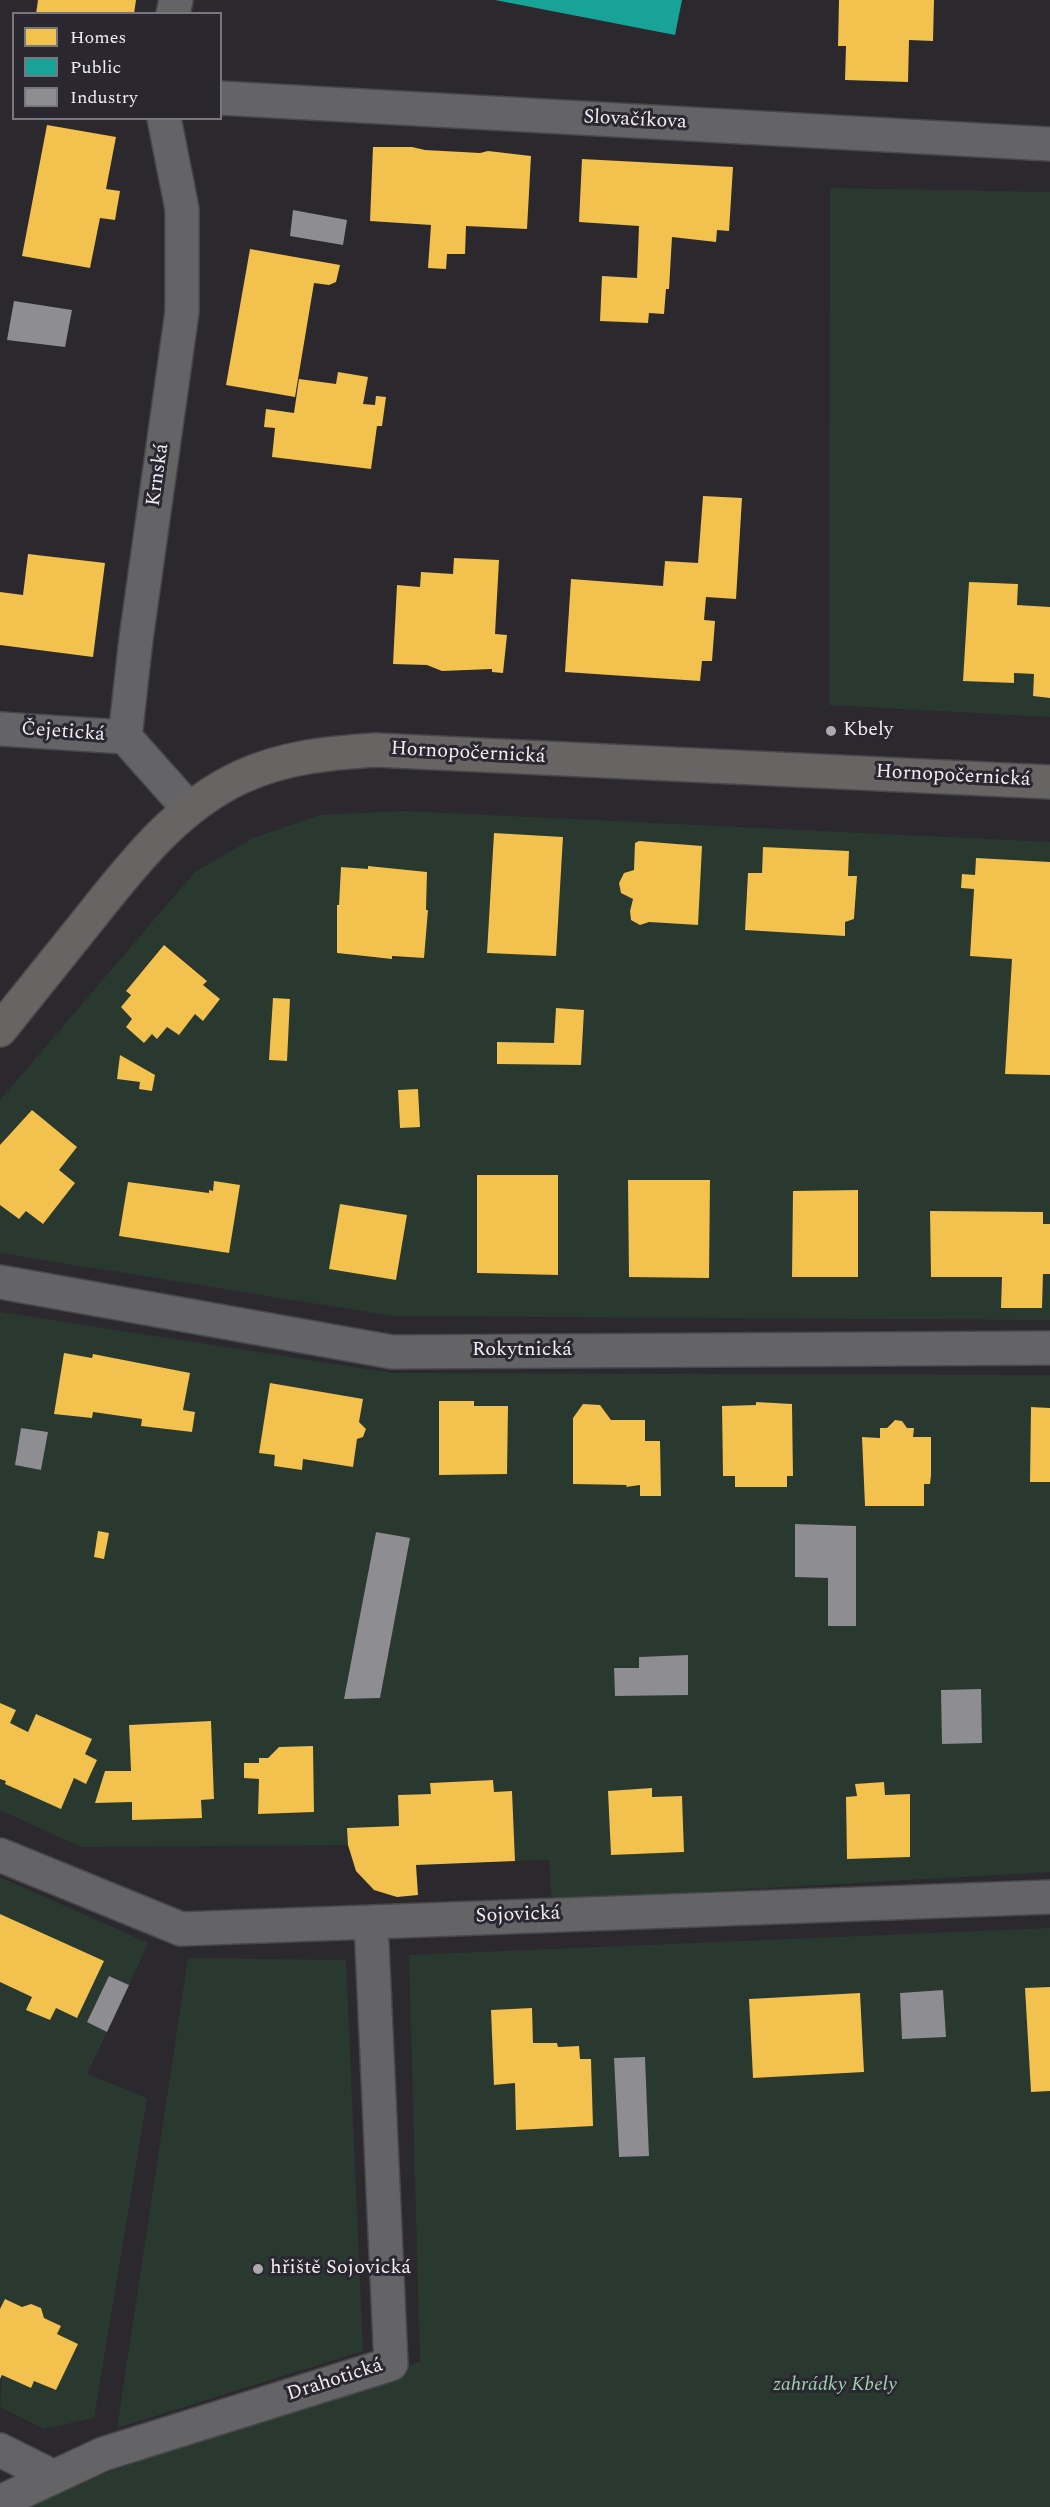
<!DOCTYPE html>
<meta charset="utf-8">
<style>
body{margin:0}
#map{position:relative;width:1050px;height:2507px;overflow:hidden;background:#2b292e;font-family:Spectral,serif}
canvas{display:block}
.legend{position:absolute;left:12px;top:12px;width:210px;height:108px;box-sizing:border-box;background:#2a2730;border:2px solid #79777e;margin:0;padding:8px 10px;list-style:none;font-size:18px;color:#f0eef4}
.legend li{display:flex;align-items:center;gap:12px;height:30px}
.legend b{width:30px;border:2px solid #79777e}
</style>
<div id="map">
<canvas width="1050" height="2507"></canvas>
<ul class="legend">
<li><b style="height:16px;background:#f2c14e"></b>Homes</li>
<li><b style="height:16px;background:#17a398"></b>Public</li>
<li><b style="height:16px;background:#8d8d92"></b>Industry</li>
</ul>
</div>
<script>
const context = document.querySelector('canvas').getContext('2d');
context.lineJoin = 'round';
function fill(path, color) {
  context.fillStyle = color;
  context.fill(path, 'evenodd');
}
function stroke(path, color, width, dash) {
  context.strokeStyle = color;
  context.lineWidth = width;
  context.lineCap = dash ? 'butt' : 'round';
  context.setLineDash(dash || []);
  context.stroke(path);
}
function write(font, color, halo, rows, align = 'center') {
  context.font = font + ' Spectral,serif';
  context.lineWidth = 6;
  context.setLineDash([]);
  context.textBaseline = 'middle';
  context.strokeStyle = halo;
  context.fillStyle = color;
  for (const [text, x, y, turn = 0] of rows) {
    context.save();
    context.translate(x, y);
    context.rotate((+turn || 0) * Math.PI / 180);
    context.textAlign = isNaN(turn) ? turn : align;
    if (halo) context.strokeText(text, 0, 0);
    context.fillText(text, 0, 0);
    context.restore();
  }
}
const green = new Path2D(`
 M 830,188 L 1050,192 L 1050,607 L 1017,605 L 1018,584 L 969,582 L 963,680 L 1014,683 L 1014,673 L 1034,674 L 1033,696 L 1050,698 L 1050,717 L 829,705 Z
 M 405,811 L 1050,842 L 1050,862 L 976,858 L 975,875 L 962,874 L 961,888 L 974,889 L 970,956 L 1012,959 L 1005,1073 L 1050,1075 L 1050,1224 L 1043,1224 L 1043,1212 L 930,1212 L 931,1277 L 1002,1277 L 1002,1308 L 1042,1308 L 1043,1274 L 1050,1274 L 1050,1320 L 393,1316 L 0,1253 L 0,1205 L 18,1219 L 26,1211 L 43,1223 L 75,1184 L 12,1132 L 0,1145 L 0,1100 L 195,872 L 253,838 L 320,815 ZM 494,833 L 563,837 L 556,956 L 487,952 ZM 640,841 L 680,843 L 698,925 L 649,922 L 640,925 L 631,920 L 630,911 L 633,899 L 621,893 L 619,883 L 624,873 L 634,870 ZM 763,847 L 849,851 L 848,876 L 857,877 L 855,919 L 845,922 L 845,935 L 745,930 L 748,874 L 762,873 ZM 368,866 L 427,872 L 426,910 L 428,910 L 423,958 L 373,958 L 337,953 L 337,906 L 339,905 L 341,867 L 368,869 ZM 164,945 L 207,980 L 203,985 L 220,999 L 203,1020 L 195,1014 L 179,1035 L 167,1027 L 157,1038 L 152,1034 L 144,1043 L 126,1027 L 132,1019 L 121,1007 L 131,995 L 126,990 ZM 273,999 L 290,1000 L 286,1061 L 269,1060 ZM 556,1008 L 584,1010 L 581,1065 L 497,1064 L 497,1043 L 554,1043 ZM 120,1056 L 155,1075 L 152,1090 L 139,1089 L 140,1082 L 117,1079 ZM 418,1089 L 420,1126 L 400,1128 L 398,1090 ZM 477,1175 L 557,1176 L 558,1275 L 477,1273 ZM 629,1180 L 710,1180 L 709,1277 L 629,1277 ZM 215,1181 L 239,1185 L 229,1253 L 120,1236 L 129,1182 L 209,1193 L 213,1191 ZM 858,1190 L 858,1277 L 792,1277 L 793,1191 ZM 340,1204 L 407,1215 L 397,1280 L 329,1269 Z
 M 0,1312 L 393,1373 L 1050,1375 L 1050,1408 L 1032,1407 L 1050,1482 L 1050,1872 L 552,1900 L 549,1860 L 515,1861 L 512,1791 L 494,1792 L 493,1780 L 431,1782 L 431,1794 L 398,1795 L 399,1826 L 347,1828 L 348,1845 L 81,1847 L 0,1810 L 0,1779 L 6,1781 L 5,1784 L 61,1808 L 74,1778 L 86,1784 L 97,1760 L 85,1754 L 91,1739 L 37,1714 L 28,1732 L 10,1723 L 16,1710 L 0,1703 ZM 64,1354 L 92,1358 L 93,1354 L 189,1373 L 183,1410 L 195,1412 L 192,1432 L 141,1426 L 142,1419 L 93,1412 L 92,1418 L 54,1414 ZM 270,1383 L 363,1399 L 359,1422 L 366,1429 L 363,1437 L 357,1439 L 352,1467 L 303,1459 L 301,1470 L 275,1466 L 275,1455 L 259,1453 ZM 439,1401 L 474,1401 L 474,1406 L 507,1407 L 507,1474 L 439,1475 ZM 756,1402 L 792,1404 L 793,1475 L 735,1487 L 735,1476 L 723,1476 L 722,1406 L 756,1405 ZM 583,1404 L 600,1405 L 611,1420 L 645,1420 L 645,1441 L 660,1441 L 660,1496 L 640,1496 L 640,1485 L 627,1487 L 627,1485 L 573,1484 L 573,1418 ZM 897,1420 L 902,1421 L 907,1428 L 913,1428 L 913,1437 L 931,1437 L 931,1474 L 924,1484 L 924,1506 L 865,1506 L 862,1437 L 880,1438 L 880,1428 L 887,1428 L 891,1421 ZM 21,1428 L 48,1432 L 41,1470 L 15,1465 ZM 795,1524 L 856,1526 L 856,1626 L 828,1626 L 828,1578 L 795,1577 ZM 376,1532 L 410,1539 L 380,1698 L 345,1699 ZM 688,1655 L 688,1695 L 615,1695 L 614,1668 L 639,1668 L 639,1657 ZM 211,1722 L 214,1799 L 201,1800 L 132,1820 L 132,1802 L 105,1771 L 131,1771 L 129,1725 ZM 279,1747 L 312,1747 L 314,1812 L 258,1814 L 259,1779 L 244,1778 L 244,1763 L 259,1763 L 260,1758 L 268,1758 ZM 884,1782 L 885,1795 L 910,1794 L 910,1857 L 847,1859 L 846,1797 L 857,1796 L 855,1784 ZM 652,1788 L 652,1797 L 682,1796 L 684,1852 L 611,1855 L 608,1791 Z
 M 0,1877 L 148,1943 L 129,1985 L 109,1976 L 88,2022 L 107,2032 L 87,2074 L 147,2098 L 94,2418 L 44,2429 L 0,2407 L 2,2375 L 30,2388 L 34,2381 L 56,2390 L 78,2344 L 57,2334 L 61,2326 L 22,2307 L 0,2309 L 0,1982 L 32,1997 L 27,2010 L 50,2020 L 56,2008 L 77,2018 L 104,1962 L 0,1914 Z
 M 1050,1928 L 1050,1987 L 1025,1989 L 1031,2092 L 1050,2091 L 1050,2507 L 25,2507 L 52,2492 L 420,2362 L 409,1955 ZM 943,1990 L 945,2037 L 902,2038 L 900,1993 ZM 860,1993 L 864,2072 L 753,2078 L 749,1999 ZM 531,2008 L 533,2043 L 557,2043 L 558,2047 L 579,2046 L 580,2059 L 591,2059 L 593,2126 L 517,2130 L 515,2083 L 495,2085 L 491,2010 ZM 645,2057 L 649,2156 L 619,2157 L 614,2058 Z
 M 188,1958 L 346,1960 L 363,2351 L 117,2428 Z`);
const homes = new Path2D(`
 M 38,0 L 136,0 L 134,14 L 36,14 Z
 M 839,0 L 934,0 L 933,41 L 909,40 L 908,82 L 845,80 L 846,46 L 838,46 Z
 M 47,125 L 116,137 L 106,189 L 120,191 L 115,220 L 100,218 L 90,268 L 22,256 Z
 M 373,147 L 412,147 L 425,150 L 480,153 L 488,151 L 531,156 L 527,229 L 466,226 L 465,254 L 447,254 L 446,269 L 428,268 L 431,225 L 370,221 Z
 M 582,159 L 733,167 L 729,231 L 717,230 L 716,242 L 672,237 L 669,289 L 666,289 L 664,314 L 649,313 L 648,323 L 600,321 L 602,276 L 637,278 L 639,226 L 579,222 Z
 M 250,249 L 340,265 L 336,282 L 329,285 L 314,283 L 295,397 L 226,385 Z
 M 338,372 L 368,377 L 363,404 L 375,405 L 376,396 L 386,397 L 382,426 L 377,426 L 371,469 L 272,457 L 275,428 L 264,427 L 266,409 L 294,413 L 299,379 L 336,384 Z
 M 703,496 L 742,498 L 736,599 L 706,597 L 704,620 L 715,621 L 712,661 L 702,661 L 700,681 L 565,672 L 571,579 L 663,586 L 665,561 L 698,563 Z
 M 28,554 L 105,563 L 93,657 L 0,645 L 0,592 L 23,595 Z
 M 454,558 L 499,560 L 495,634 L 507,635 L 503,673 L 492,672 L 492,669 L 442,671 L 427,665 L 393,664 L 397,585 L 420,587 L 421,572 L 453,574 Z
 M 969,582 L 1018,584 L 1017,605 L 1050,607 L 1050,698 L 1033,696 L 1034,674 L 1014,673 L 1014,683 L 963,681 Z
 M 494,833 L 563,837 L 556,956 L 487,953 Z
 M 639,841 L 702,846 L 698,925 L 649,922 L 640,925 L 631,920 L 630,911 L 633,899 L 621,893 L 619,883 L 624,873 L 634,870 L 635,843 Z
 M 763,847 L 849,851 L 848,876 L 857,876 L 854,919 L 845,922 L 845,936 L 745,930 L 748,873 L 762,873 Z
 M 976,858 L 1050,862 L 1050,1075 L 1005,1074 L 1012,959 L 970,956 L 974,889 L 961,888 L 962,874 L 975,875 Z
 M 368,866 L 427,872 L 426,910 L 428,910 L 424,958 L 392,956 L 392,959 L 337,953 L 337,905 L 339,905 L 341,867 L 368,869 Z
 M 164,945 L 207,981 L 203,985 L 220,999 L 203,1021 L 195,1014 L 179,1035 L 167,1027 L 157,1039 L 152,1034 L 144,1043 L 126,1027 L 132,1019 L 121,1007 L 131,995 L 126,991 Z
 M 273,998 L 290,999 L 287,1061 L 269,1060 Z
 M 556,1008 L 584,1010 L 581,1065 L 497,1064 L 497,1042 L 554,1043 Z
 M 120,1055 L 155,1075 L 152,1091 L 139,1089 L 140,1082 L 117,1079 Z
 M 418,1089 L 420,1127 L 400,1128 L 398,1090 Z
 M 32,1110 L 77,1147 L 59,1170 L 75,1183 L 43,1224 L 26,1211 L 19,1219 L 0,1205 L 0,1145 Z
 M 477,1175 L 558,1175 L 558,1275 L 477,1273 Z
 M 628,1180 L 710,1180 L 709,1278 L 629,1277 Z
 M 214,1181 L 240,1185 L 229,1253 L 119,1236 L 128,1182 L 209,1193 L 209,1190 L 213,1191 Z
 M 858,1190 L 858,1277 L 792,1277 L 793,1191 Z
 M 340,1204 L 407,1215 L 396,1280 L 329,1269 Z
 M 930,1211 L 1043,1212 L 1043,1224 L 1050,1224 L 1050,1274 L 1043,1274 L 1042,1308 L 1001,1308 L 1002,1277 L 931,1277 Z
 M 64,1353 L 92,1358 L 93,1354 L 190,1373 L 183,1410 L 195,1412 L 192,1432 L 141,1426 L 142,1419 L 93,1412 L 92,1418 L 54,1414 Z
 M 270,1383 L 363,1399 L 359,1422 L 366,1429 L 363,1437 L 357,1439 L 353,1467 L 303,1459 L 302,1470 L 274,1466 L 275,1455 L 259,1453 Z
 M 439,1401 L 474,1401 L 474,1406 L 508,1406 L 507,1474 L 439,1475 Z
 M 756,1402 L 792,1404 L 793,1476 L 787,1476 L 787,1487 L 735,1487 L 735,1476 L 723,1476 L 722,1406 L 756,1405 Z
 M 583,1404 L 600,1405 L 611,1420 L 645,1420 L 645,1441 L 660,1441 L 661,1496 L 640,1496 L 640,1485 L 626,1487 L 627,1485 L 573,1484 L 573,1418 Z
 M 1031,1407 L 1050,1408 L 1050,1482 L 1030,1482 Z
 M 895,1420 L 902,1421 L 907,1428 L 914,1428 L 913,1437 L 931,1437 L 931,1475 L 930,1484 L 924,1484 L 924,1506 L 865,1506 L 862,1437 L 880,1438 L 880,1428 L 887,1428 Z
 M 98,1531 L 109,1533 L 104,1559 L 94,1557 Z
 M 0,1703 L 16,1710 L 10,1723 L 28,1732 L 36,1714 L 92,1739 L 85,1754 L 97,1760 L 86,1784 L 74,1778 L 61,1809 L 5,1784 L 6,1781 L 0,1779 Z
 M 211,1721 L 214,1799 L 201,1800 L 202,1818 L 132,1820 L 132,1802 L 95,1803 L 105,1771 L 131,1771 L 129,1725 Z
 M 313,1746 L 314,1812 L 258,1814 L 259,1779 L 244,1778 L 244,1763 L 259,1763 L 259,1758 L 268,1758 L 279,1747 Z
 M 493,1780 L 494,1792 L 512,1791 L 515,1861 L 416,1865 L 418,1895 L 397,1897 L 374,1890 L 356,1871 L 348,1845 L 347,1828 L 399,1826 L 398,1795 L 431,1794 L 430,1783 Z
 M 884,1782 L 885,1795 L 910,1794 L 910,1857 L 847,1859 L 846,1797 L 857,1796 L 855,1784 Z
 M 652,1788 L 652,1797 L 682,1796 L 684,1852 L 611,1855 L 608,1791 Z
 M 0,1914 L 104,1961 L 77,2018 L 56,2008 L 50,2020 L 26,2010 L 32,1997 L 0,1982 Z
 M 1050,1987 L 1050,2091 L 1031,2092 L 1025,1988 Z
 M 860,1993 L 864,2072 L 753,2078 L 749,1999 Z
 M 532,2008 L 533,2043 L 557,2043 L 558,2047 L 579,2046 L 580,2059 L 591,2059 L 593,2126 L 516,2130 L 515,2083 L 494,2085 L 491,2010 Z
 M 5,2299 L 22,2307 L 31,2304 L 41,2308 L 44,2318 L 61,2326 L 57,2334 L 78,2344 L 56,2390 L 34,2381 L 31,2388 L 2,2375 L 0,2379 L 0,2309 Z`);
const public = new Path2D(`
 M 495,0 L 682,0 L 675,35 Z`);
const industry = new Path2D(`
 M 293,210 L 347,220 L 343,245 L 290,236 Z
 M 14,301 L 72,310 L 65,347 L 7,340 Z
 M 21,1428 L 48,1432 L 41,1470 L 15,1465 Z
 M 795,1524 L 856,1526 L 856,1626 L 828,1626 L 828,1578 L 795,1577 Z
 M 376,1532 L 410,1538 L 380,1698 L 344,1699 Z
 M 688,1655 L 688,1695 L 615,1696 L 614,1668 L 639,1668 L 639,1657 Z
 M 981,1689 L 982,1743 L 942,1744 L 941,1690 Z
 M 109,1976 L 129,1985 L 107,2032 L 87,2022 Z
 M 943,1990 L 946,2037 L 902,2039 L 900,1993 Z
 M 645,2057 L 649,2156 L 619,2157 L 614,2058 Z`);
const street = new Path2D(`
 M 173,14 L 176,0
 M 220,98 L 1050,144
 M 164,118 L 182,209 L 182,312 L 136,639 L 125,737 L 189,809
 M 0,729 L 125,737
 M 0,1282 L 392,1352 L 1050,1348
 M 0,1855 L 181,1929 L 1050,1897
 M 0,2450 L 52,2476
 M 0,2502 L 103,2454 L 391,2364 L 371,1922`);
const secondary = new Path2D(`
 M 0,1030 C 30,993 59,956 89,919 C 132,865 176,807 241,777 C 284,757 329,753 375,750 L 1050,782`);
const markers = [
 [831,731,6,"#aba9af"],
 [258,2269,6,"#aba9af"]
];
const streetNames = [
 ["Slovačíkova",635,121,3],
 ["Krnská",159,475,-82],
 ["Čejetická",63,733,4],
 ["Hornopočernická",468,754,3],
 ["Hornopočernická",953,777,3],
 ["Rokytnická",522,1351],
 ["Sojovická",518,1916,-2],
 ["Drahotická",335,2381,-18]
];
const poiNames = [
 ["Kbely",843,731],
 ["hřiště Sojovická",270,2269]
];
const parkNames = [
 ["zahrádky Kbely",835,2386]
];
fill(green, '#293930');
fill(homes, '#f2c14e');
fill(public, '#17a398');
fill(industry, '#8d8d92');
stroke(street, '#48474a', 36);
stroke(secondary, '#48474a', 36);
stroke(street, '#646366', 33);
stroke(secondary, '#676464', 33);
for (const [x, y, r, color] of markers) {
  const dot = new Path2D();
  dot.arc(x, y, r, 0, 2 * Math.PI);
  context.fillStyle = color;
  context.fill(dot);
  stroke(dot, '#2a2730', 2);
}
write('20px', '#f0eef4', '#2a2730', streetNames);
write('20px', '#f0eef4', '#2a2730', poiNames, 'left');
write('italic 20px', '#9cd2ae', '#2a2730', parkNames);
</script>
